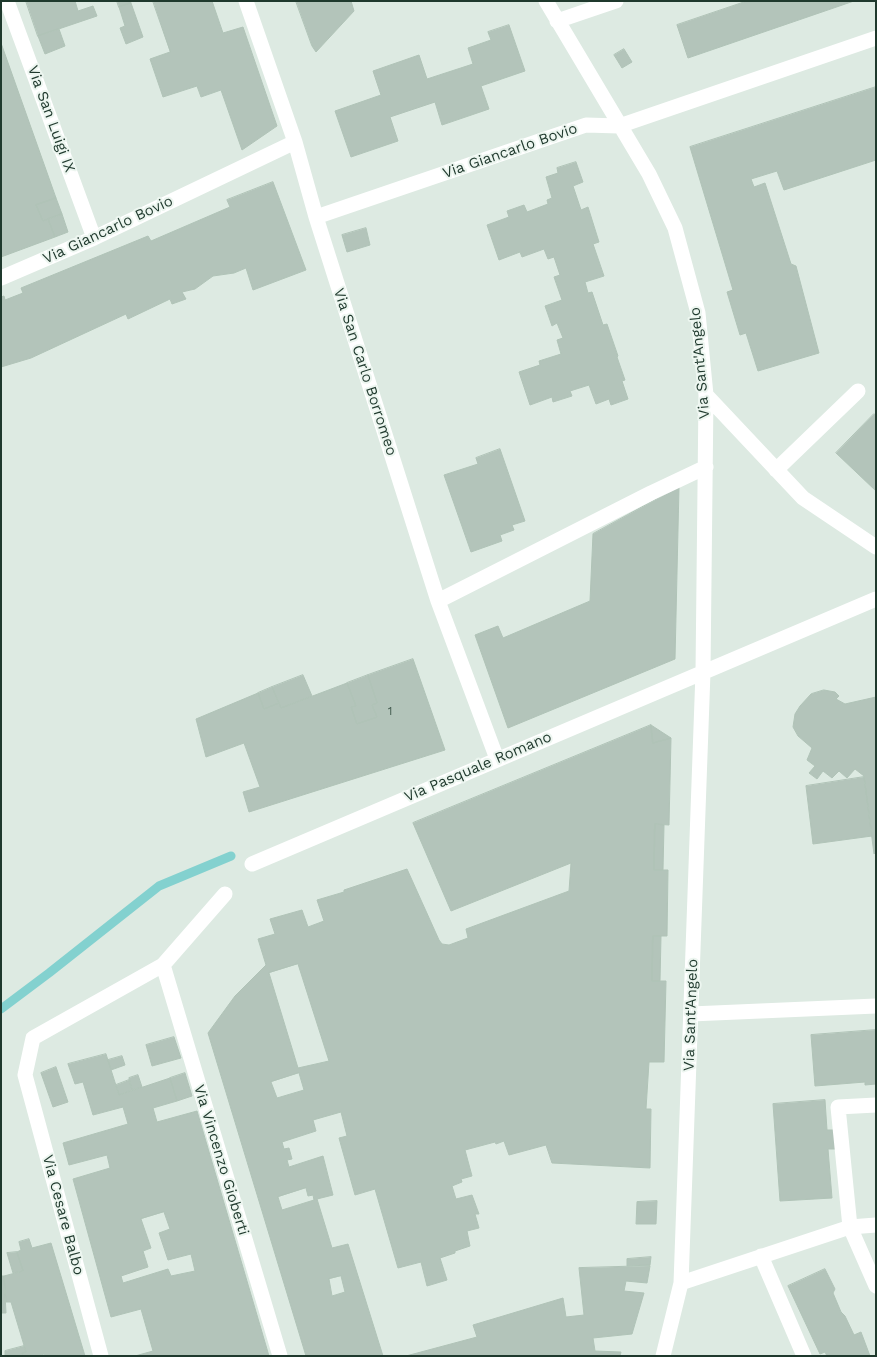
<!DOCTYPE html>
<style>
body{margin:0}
#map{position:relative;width:877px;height:1357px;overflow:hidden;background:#ddeae2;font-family:"Work Sans",sans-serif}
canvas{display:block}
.frame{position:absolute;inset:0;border:2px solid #1f392d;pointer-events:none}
</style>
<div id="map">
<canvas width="877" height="1357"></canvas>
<div class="frame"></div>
</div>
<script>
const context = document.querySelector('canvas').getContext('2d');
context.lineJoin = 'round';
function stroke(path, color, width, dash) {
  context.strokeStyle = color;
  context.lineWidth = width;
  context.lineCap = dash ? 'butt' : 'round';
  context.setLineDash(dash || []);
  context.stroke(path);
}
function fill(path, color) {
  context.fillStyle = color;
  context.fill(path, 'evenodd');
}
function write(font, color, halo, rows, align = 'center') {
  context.font = font + ' "Work Sans",sans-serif';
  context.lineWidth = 4;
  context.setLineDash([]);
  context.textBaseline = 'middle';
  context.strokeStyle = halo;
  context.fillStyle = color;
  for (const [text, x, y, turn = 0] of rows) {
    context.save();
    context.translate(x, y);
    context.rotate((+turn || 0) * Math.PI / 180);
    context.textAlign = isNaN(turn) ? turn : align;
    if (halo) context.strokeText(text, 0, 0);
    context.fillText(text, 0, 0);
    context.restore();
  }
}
const stream = new Path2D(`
 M 1,1009 L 49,973 L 159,886 L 231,856`);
const building = new Path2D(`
 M 26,1 L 75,1 L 78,11 L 93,6 L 97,16 L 38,36 Z
 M 117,1 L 130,1 L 131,3 L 119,7 Z
 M 153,1 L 212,1 L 223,33 L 243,27 L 277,126 L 242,150 L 221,90 L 201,97 L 197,86 L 163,97 L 150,59 L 170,52 Z
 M 296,1 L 351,1 L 354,11 L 316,52 L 312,46 Z
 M 747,1 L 854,1 L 688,58 L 677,25 Z
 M 131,3 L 143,37 L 126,44 L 120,28 L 125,26 L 119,7 Z
 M 509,25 L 525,71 L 481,86 L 489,109 L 442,125 L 435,102 L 390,117 L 398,141 L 351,157 L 335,111 L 381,95 L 373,71 L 419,55 L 427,79 L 473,64 L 468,48 L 491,40 L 488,32 Z
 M 59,29 L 65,46 L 45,54 L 38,36 Z
 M 1,43 L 56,198 L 36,205 L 43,221 L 48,219 L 55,237 L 1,257 Z
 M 624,49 L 632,62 L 622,68 L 614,55 Z
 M 876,87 L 876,160 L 784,190 L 777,171 L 751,179 L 754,187 L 765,183 L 791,264 L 796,266 L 819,353 L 758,371 L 746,333 L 740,335 L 727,292 L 733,290 L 690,147 Z
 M 576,162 L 583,182 L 573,186 L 581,210 L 588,207 L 599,242 L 593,244 L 604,276 L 585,282 L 588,293 L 592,292 L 603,325 L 607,324 L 618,356 L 617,357 L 625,380 L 622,381 L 628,399 L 611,405 L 609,399 L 596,404 L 589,385 L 570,391 L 572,396 L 553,402 L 552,397 L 530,405 L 519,372 L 540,365 L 539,361 L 561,354 L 557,340 L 563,338 L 557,323 L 552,326 L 545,306 L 562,300 L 554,277 L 560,275 L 554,257 L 548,259 L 544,249 L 522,257 L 520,252 L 499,260 L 487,225 L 509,217 L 507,211 L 524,205 L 527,212 L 548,204 L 547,200 L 552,198 L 546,177 L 558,173 L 557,168 Z
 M 273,182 L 306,270 L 253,290 L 246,268 L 234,273 L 213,276 L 195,289 L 182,292 L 186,299 L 172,304 L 170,299 L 128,319 L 126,314 L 31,358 L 1,367 L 1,297 L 4,296 L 5,300 L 23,293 L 21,288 L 148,236 L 151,241 L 230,207 L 227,200 Z
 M 56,198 L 62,214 L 43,221 L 36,205 Z
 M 62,214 L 68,232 L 55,237 L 48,219 Z
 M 366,228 L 370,245 L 347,252 L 342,235 Z
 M 874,414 L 876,415 L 876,491 L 836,453 Z
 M 500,449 L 525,521 L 512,525 L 514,530 L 500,535 L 502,541 L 471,552 L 444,475 L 478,464 L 476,458 Z
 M 679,487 L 675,659 L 508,728 L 475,635 L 498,626 L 503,638 L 590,601 L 593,534 Z
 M 413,659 L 445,750 L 249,812 L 243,792 L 260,787 L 244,743 L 206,757 L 196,719 L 258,693 L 264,709 L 279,703 L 281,708 L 347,683 L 356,706 L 351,707 L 357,724 L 377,717 L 372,705 L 377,703 L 368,675 Z
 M 303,675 L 312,696 L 281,708 L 272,687 Z
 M 368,675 L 377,703 L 372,705 L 377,717 L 357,724 L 351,707 L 356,706 L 347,683 Z
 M 272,687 L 279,703 L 264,709 L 258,693 Z
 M 824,690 L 835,692 L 839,696 L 836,699 L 845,704 L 876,697 L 876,852 L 874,854 L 864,776 L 855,769 L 847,778 L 839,771 L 832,778 L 823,771 L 817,779 L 809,773 L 815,766 L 807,760 L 812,748 L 798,736 L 793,727 L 795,714 L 800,706 L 811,694 Z
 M 651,725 L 653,743 L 671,738 L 669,825 L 655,824 L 654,870 L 668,870 L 667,936 L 653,936 L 652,981 L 666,981 L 664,1062 L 649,1062 L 646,1109 L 651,1109 L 650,1168 L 552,1163 L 546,1145 L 509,1155 L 504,1141 L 496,1144 L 495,1142 L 465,1150 L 472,1176 L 461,1179 L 462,1182 L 452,1186 L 456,1199 L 472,1195 L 479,1214 L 475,1214 L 479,1228 L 467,1231 L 470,1246 L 455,1251 L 455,1253 L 440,1258 L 447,1280 L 427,1286 L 421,1262 L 398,1268 L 375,1189 L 355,1195 L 339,1138 L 347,1136 L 341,1112 L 313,1120 L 316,1131 L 282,1142 L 284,1149 L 289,1148 L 292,1159 L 287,1160 L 289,1167 L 323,1156 L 333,1195 L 317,1199 L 332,1248 L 348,1244 L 383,1356 L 306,1356 L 208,1033 L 235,996 L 266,965 L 258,939 L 275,934 L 270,919 L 302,910 L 308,927 L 324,921 L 317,900 L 344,892 L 344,890 L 407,869 L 439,940 L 442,944 L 449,945 L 468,938 L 466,929 L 569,891 L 571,863 L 451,911 L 413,823 ZM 298,964 L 329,1061 L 298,1068 L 269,973 ZM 299,1073 L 304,1090 L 277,1098 L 271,1082 ZM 306,1188 L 308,1196 L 313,1195 L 314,1200 L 282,1210 L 278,1197 ZM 341,1276 L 345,1292 L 332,1296 L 329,1279 Z
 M 651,725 L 671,738 L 653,743 Z
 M 864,777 L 872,836 L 813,844 L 806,786 Z
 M 655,824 L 664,825 L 663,870 L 654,870 Z
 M 653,936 L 661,936 L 660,981 L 652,981 Z
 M 876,1030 L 876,1084 L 865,1085 L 865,1082 L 815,1086 L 811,1035 Z
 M 174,1037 L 181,1058 L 152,1066 L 146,1045 Z
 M 106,1054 L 119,1095 L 170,1078 L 177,1101 L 153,1108 L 157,1122 L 197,1111 L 269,1356 L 135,1356 L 153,1351 L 141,1309 L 111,1317 L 73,1179 L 110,1168 L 107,1155 L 69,1165 L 63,1143 L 128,1124 L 123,1107 L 93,1115 L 83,1082 L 75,1084 L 68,1064 ZM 164,1212 L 170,1229 L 159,1233 L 168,1260 L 191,1254 L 195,1271 L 171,1276 L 168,1269 L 123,1283 L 121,1276 L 148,1267 L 143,1251 L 151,1248 L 141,1219 Z
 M 122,1056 L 125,1065 L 111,1070 L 108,1060 Z
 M 56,1067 L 68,1102 L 53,1107 L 41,1073 Z
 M 185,1073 L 192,1096 L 177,1101 L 170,1078 Z
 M 138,1075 L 142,1087 L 132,1090 L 129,1078 Z
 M 129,1080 L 132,1090 L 119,1095 L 116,1085 Z
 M 825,1100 L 827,1130 L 834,1130 L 835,1149 L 828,1149 L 832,1198 L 780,1201 L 773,1104 Z
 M 657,1201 L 656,1224 L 636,1224 L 637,1202 Z
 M 29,1239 L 32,1248 L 51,1243 L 85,1356 L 45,1356 L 44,1354 L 38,1356 L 23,1356 L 22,1353 L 26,1352 L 11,1302 L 6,1302 L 4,1276 L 23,1271 L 17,1252 L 21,1250 L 19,1242 Z
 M 17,1252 L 23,1271 L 13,1273 L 7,1253 Z
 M 651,1257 L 650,1265 L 627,1266 L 627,1259 Z
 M 650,1266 L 647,1283 L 626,1281 L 624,1291 L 644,1293 L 632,1334 L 593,1338 L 595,1351 L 621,1352 L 620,1356 L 406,1356 L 477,1337 L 473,1325 L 563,1298 L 566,1317 L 584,1315 L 579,1268 Z
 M 825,1269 L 835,1289 L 833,1293 L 841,1312 L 845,1316 L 854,1335 L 861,1332 L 870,1356 L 827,1356 L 825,1352 L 820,1354 L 788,1286 Z
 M 1,1276 L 4,1276 L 6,1313 L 1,1313 Z
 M 24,1346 L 26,1352 L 22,1353 L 23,1356 L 5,1356 L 5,1351 Z`);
const minor = new Path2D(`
 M 7,1 L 94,238
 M 246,1 L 295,142 L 316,217 L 438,601 L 497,759
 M 546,1 L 649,174 L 675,228 L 698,313 L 706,395 L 703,672 L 681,1283 L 663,1356
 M 557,21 L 616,1
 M 316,217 L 586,125 L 619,126 L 876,38
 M 1,278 L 94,238 L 295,142
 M 706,395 L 803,498 L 876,547
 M 776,470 L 858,391
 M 438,601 L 651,493 L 706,467
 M 252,864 L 876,599
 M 163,965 L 280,1356
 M 691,1014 L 876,1006
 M 876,1105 L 838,1107 L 850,1227 L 876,1286
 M 761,1256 L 804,1356
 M 681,1283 L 850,1227 L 876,1225
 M 101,1356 L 25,1075 L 33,1038 L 163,965 L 225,894`);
const numberNames = [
 ["1",390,711]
];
const streetNames = [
 ["Via San Luigi IX",51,119,70],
 ["Via Giancarlo Bovio",510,151,-19],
 ["Via Giancarlo Bovio",108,230,-25],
 ["Via Sant'Angelo",700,363,-95],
 ["Via San Carlo Borromeo",365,372,72],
 ["Via Pasquale Romano",478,767,-23],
 ["Via Sant'Angelo",691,1015,-88],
 ["Via Vincenzo Gioberti",221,1160,73],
 ["Via Cesare Balbo",63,1215,75]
];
stroke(stream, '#83d1cf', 9);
fill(building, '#b3c4ba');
stroke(building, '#b0c3b7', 1);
stroke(minor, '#fff', 15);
write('12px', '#445c50', null, numberNames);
write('15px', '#1f392d', '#edf6f0', streetNames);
</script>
